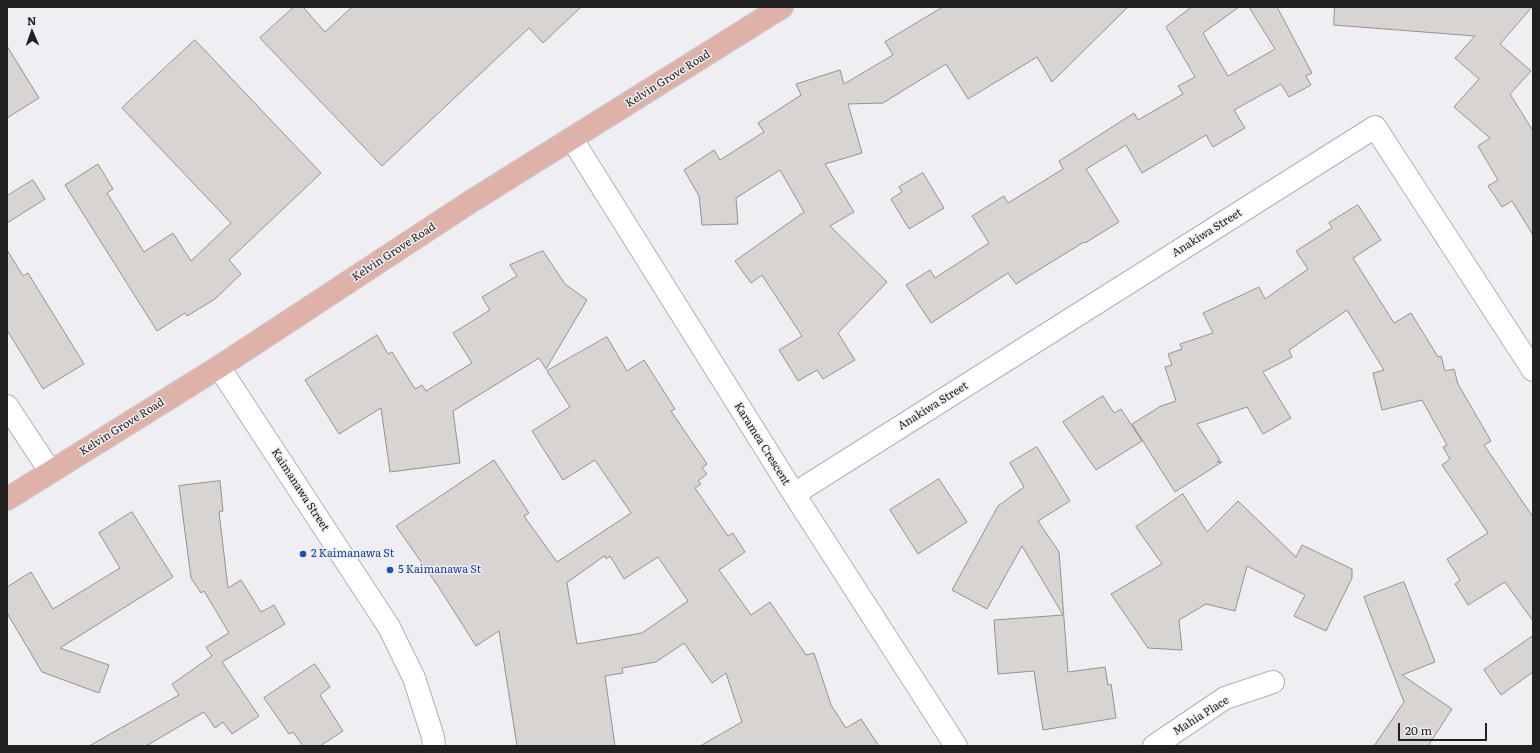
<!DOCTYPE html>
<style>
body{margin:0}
#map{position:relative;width:1540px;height:753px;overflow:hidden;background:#efeef2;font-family:Literata,serif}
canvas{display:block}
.frame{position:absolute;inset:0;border:8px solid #212122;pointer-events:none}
.north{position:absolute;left:12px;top:12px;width:40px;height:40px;-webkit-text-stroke:3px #efeef2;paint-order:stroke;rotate:358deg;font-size:11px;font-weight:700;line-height:16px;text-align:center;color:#212122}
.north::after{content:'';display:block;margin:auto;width:14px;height:18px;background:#212122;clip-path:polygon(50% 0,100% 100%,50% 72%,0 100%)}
.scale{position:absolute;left:1398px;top:723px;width:89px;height:18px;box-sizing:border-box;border:2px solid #212122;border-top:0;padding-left:5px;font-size:12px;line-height:14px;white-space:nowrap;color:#212122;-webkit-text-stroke:3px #efeef2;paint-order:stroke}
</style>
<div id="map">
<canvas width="1540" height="753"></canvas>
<div class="frame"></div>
<div class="north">N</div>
<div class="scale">20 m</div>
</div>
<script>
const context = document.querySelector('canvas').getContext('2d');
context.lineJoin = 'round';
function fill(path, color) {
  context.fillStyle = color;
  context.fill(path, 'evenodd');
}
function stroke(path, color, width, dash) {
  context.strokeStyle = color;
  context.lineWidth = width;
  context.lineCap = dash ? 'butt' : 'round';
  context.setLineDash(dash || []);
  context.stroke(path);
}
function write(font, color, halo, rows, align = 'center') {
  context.font = font + ' Literata,serif';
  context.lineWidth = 3;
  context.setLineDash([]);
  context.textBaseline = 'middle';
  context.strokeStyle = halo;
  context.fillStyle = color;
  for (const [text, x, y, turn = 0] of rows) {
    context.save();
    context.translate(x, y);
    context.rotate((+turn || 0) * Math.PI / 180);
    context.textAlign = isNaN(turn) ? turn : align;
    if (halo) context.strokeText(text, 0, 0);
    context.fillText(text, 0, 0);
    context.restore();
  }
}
const building = new Path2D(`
 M 294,7 L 303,7 L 325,32 L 352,7 L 581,7 L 543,43 L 529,28 L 382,166 L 260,38 Z
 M 943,7 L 1128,7 L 1052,82 L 1037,57 L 968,99 L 946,64 L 883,103 L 848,104 L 862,153 L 825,164 L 854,212 L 830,226 L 887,282 L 838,333 L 855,360 L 823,379 L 817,370 L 798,381 L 779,350 L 802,336 L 762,275 L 751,283 L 735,261 L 804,212 L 780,170 L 736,198 L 738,224 L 702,225 L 699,196 L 684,170 L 714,150 L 720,160 L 764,132 L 758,123 L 801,95 L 796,84 L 840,70 L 844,84 L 893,55 L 885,42 Z
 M 1192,7 L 1239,7 L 1203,33 L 1228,76 L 1275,49 L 1249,7 L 1277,7 L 1312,73 L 1306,76 L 1311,85 L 1289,97 L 1281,84 L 1234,110 L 1245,128 L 1213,147 L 1206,135 L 1142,173 L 1126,145 L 1086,169 L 1119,222 L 1085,243 L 1084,242 L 1016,284 L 1008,273 L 931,323 L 906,285 L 930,270 L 935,278 L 989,243 L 972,216 L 1004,196 L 1008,203 L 1063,169 L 1059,161 L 1134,113 L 1138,120 L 1183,94 L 1178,86 L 1195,77 L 1166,27 Z
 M 1335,7 L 1532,7 L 1500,44 L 1531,71 L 1510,94 L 1533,131 L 1533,235 L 1512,201 L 1502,207 L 1488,186 L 1498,180 L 1478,146 L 1490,138 L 1454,107 L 1479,79 L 1455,58 L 1475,36 L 1334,25 Z
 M 195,40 L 321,173 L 229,260 L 241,274 L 215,299 L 187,316 L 185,313 L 157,331 L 65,185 L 98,164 L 113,189 L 107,193 L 144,252 L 173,233 L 191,261 L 231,223 L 122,108 Z
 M 7,46 L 39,98 L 7,118 Z
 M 923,173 L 944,208 L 909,229 L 891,199 L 902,192 L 899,187 Z
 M 33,180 L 45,199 L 7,223 L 7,196 Z
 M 1358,205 L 1381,240 L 1353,258 L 1394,323 L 1411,313 L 1438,357 L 1441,356 L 1445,371 L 1454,369 L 1458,384 L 1491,441 L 1484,445 L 1533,517 L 1533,621 L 1505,582 L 1468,605 L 1455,584 L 1460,580 L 1447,559 L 1488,533 L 1442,465 L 1450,459 L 1443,447 L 1447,445 L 1422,400 L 1382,410 L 1373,373 L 1384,370 L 1347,310 L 1289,350 L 1292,357 L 1263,372 L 1291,418 L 1263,434 L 1247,407 L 1197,424 L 1220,460 L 1217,462 L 1222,462 L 1175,492 L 1132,424 L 1161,406 L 1176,401 L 1165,367 L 1172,365 L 1168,354 L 1182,349 L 1180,344 L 1213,333 L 1203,313 L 1259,287 L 1265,299 L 1308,269 L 1296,251 L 1332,228 L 1329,223 Z
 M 7,250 L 23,276 L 28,273 L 84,364 L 43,389 L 7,330 Z
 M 543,251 L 565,284 L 587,300 L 546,369 L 539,358 L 453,411 L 460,463 L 390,472 L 381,408 L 339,434 L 305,380 L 377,335 L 388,354 L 392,352 L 415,389 L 422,385 L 426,391 L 472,363 L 453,333 L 490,310 L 482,297 L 517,276 L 510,265 Z
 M 607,337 L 627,371 L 644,360 L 675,409 L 671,411 L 707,464 L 702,468 L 707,474 L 698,481 L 701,484 L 695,488 L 728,536 L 733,533 L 745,552 L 719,570 L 751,615 L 770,602 L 806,655 L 814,653 L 831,705 L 846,728 L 861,719 L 879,746 L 700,746 L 742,722 L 726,673 L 712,683 L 684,643 L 656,662 L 622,668 L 623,673 L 605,676 L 615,746 L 517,746 L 499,631 L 476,646 L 438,586 L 396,526 L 494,460 L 529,513 L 524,516 L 557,562 L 631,513 L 595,460 L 563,480 L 532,431 L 570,407 L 547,371 ZM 605,556 L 606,559 L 610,556 L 624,579 L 658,557 L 688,601 L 642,633 L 577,644 L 567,583 Z
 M 1103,396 L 1114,413 L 1121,409 L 1142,441 L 1096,470 L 1063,422 Z
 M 1037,447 L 1070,501 L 1038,521 L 1059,552 L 1068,672 L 1105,667 L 1108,685 L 1111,684 L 1116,718 L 1043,730 L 1034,671 L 998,674 L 994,620 L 1063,615 L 1022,546 L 987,609 L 952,590 L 998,506 L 1024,487 L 1010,463 Z
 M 939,479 L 967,522 L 918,554 L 890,510 Z
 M 220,481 L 223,511 L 219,512 L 228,588 L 241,580 L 261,612 L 274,605 L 285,624 L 222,662 L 259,716 L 232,734 L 223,722 L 215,728 L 204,712 L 146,746 L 89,746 L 179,695 L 172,684 L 212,656 L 206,647 L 229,633 L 204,591 L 201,593 L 191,578 L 179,486 Z
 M 1183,494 L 1207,532 L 1238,501 L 1296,557 L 1302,545 L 1352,569 L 1352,578 L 1326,631 L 1294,616 L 1305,595 L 1247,566 L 1235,611 L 1206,604 L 1179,620 L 1182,650 L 1148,648 L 1111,594 L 1162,564 L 1136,527 Z
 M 132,512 L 173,577 L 60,648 L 109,665 L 99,693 L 42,672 L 7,613 L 7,587 L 31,572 L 53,609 L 120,568 L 99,533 Z
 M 1404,582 L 1435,662 L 1402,675 L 1452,709 L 1428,746 L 1374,746 L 1404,702 L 1364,597 Z
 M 1533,636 L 1533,672 L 1501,695 L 1484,670 Z
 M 315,664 L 330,687 L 320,695 L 343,731 L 320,746 L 303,746 L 293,732 L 289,734 L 264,698 Z`);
const minor = new Path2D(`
 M 572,139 L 794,494 L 956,746
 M 219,367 L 389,627 L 414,678 L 433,737 L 434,746
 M 7,406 L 50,471
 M 794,494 L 1375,127 L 1533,370
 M 1154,746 L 1225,698 L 1273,682`);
const major = new Path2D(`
 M 7,499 L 219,367 L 467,204 L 782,7`);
const markers = [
 [303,554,4,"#1a4fb4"],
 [390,570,4,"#1a4fb4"]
];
const streetNames = [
 ["Kelvin Grove Road",668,79,-32],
 ["Anakiwa Street",1207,233,-32],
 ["Kelvin Grove Road",394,252,-33],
 ["Anakiwa Street",933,406,-32],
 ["Kelvin Grove Road",122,427,-32],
 ["Karamea Crescent",762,444,58],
 ["Kaimanawa Street",300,490,57],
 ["Mahia Place",1201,716,-32]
];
const transitNames = [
 ["2 Kaimanawa St",311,554],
 ["5 Kaimanawa St",398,570]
];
fill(building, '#d7d4d2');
stroke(building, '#94918f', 1);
stroke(minor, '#b1b0b3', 24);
stroke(major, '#cacaca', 24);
stroke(minor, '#fff', 22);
stroke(major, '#dfb2a9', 22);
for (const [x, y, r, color] of markers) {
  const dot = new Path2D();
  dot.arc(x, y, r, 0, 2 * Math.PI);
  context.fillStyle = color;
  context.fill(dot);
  stroke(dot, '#efeef2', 1.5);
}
write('11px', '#212122', '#efeef2', streetNames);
write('11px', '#164399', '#efeef2', transitNames, 'left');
</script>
